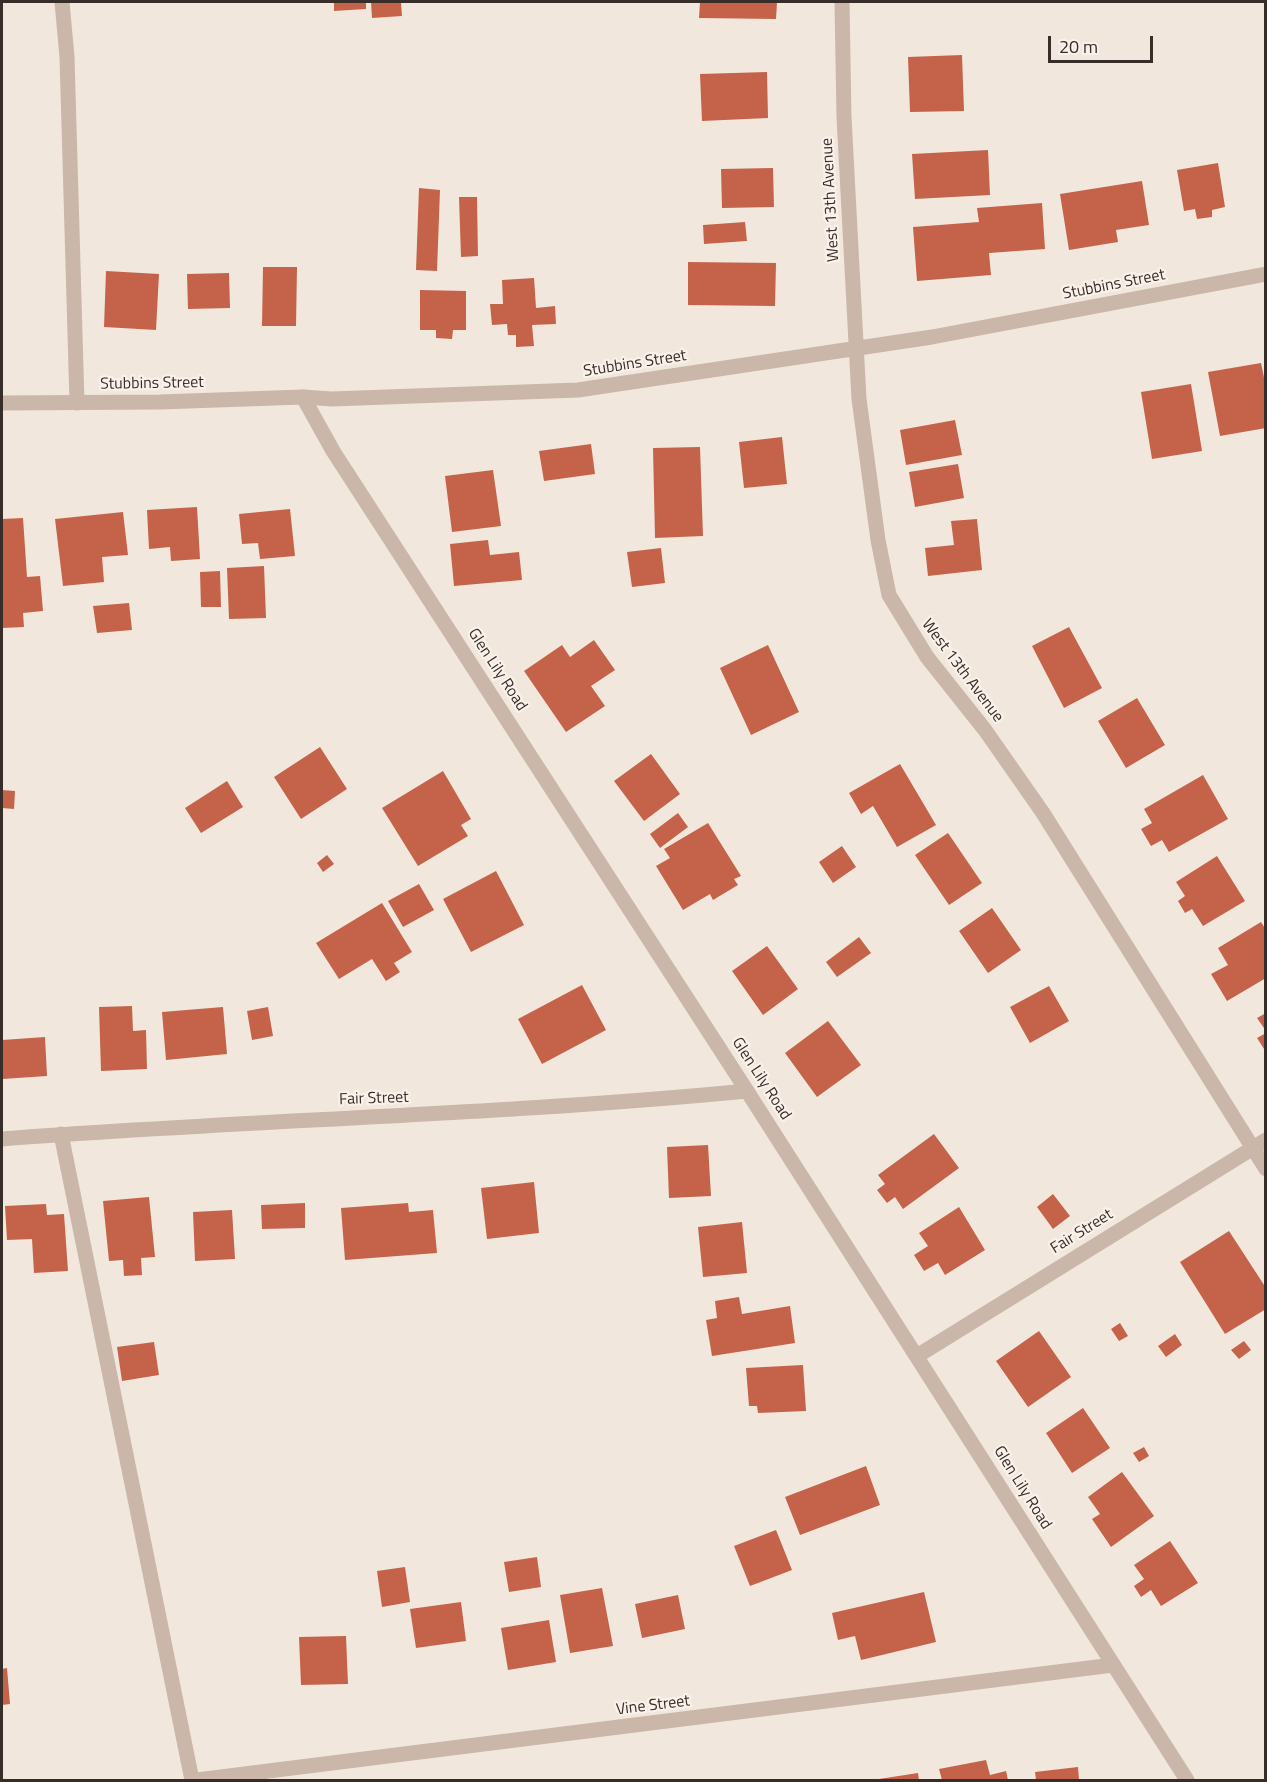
<!DOCTYPE html>
<style>
body{margin:0}
#map{position:relative;width:1267px;height:1782px;overflow:hidden;background:#f2e7dd;font-family:"Titillium Web",sans-serif}
canvas{display:block}
.frame{position:absolute;inset:0;border:3px solid #372d29;pointer-events:none}
.scale{position:absolute;left:1048px;top:36px;width:105px;height:27px;box-sizing:border-box;border:3px solid #372d29;border-top:0;padding-left:8px;font-size:18px;line-height:21px;white-space:nowrap;color:#372d29;-webkit-text-stroke:4px #faf2ea;paint-order:stroke}
</style>
<div id="map">
<canvas width="1267" height="1782"></canvas>
<div class="frame"></div>
<div class="scale">20 m</div>
</div>
<script>
const context = document.querySelector('canvas').getContext('2d');
context.lineJoin = 'round';
function fill(path, color) {
  context.fillStyle = color;
  context.fill(path, 'evenodd');
}
function stroke(path, color, width, dash) {
  context.strokeStyle = color;
  context.lineWidth = width;
  context.lineCap = dash ? 'butt' : 'round';
  context.setLineDash(dash || []);
  context.stroke(path);
}
function write(font, color, halo, rows, align = 'center') {
  context.font = font + ' "Titillium Web",sans-serif';
  context.lineWidth = 4.5;
  context.setLineDash([]);
  context.textBaseline = 'middle';
  context.strokeStyle = halo;
  context.fillStyle = color;
  for (const [text, x, y, turn = 0] of rows) {
    context.save();
    context.translate(x, y);
    context.rotate((+turn || 0) * Math.PI / 180);
    context.textAlign = isNaN(turn) ? turn : align;
    if (halo) context.strokeText(text, 0, 0);
    context.fillText(text, 0, 0);
    context.restore();
  }
}
const building = new Path2D(`
 M 334,2 L 366,2 L 366,9 L 334,11 Z
 M 371,2 L 401,2 L 402,16 L 372,18 Z
 M 700,2 L 777,2 L 776,19 L 699,18 Z
 M 962,55 L 964,111 L 910,112 L 908,57 Z
 M 767,72 L 768,118 L 702,121 L 700,74 Z
 M 988,150 L 990,195 L 915,199 L 912,154 Z
 M 1218,163 L 1225,207 L 1212,210 L 1212,217 L 1197,219 L 1195,209 L 1184,211 L 1177,170 Z
 M 773,168 L 774,207 L 722,208 L 721,169 Z
 M 1142,181 L 1149,225 L 1116,230 L 1118,242 L 1069,250 L 1060,194 Z
 M 419,188 L 440,190 L 437,271 L 416,270 Z
 M 459,197 L 477,197 L 478,256 L 461,257 Z
 M 1042,203 L 1045,249 L 989,253 L 991,275 L 917,281 L 913,227 L 979,222 L 977,208 Z
 M 745,222 L 747,241 L 704,244 L 703,225 Z
 M 688,262 L 776,263 L 775,306 L 688,305 Z
 M 263,267 L 297,267 L 296,326 L 262,326 Z
 M 106,271 L 159,274 L 156,330 L 104,327 Z
 M 229,273 L 230,308 L 188,309 L 187,274 Z
 M 534,278 L 536,308 L 555,306 L 556,324 L 532,325 L 534,346 L 516,347 L 516,335 L 508,335 L 507,324 L 492,325 L 490,304 L 503,304 L 502,280 Z
 M 420,290 L 466,291 L 466,330 L 453,330 L 452,339 L 436,338 L 436,330 L 420,330 Z
 M 1261,363 L 1266,387 L 1266,428 L 1220,436 L 1208,372 Z
 M 1191,384 L 1202,451 L 1152,459 L 1141,392 Z
 M 955,420 L 962,455 L 906,465 L 900,430 Z
 M 782,437 L 787,484 L 744,488 L 739,442 Z
 M 591,444 L 595,474 L 544,481 L 539,451 Z
 M 700,447 L 703,536 L 655,538 L 653,448 Z
 M 958,464 L 964,498 L 915,507 L 909,472 Z
 M 493,470 L 501,526 L 452,532 L 445,476 Z
 M 197,507 L 200,559 L 171,561 L 170,547 L 149,549 L 147,510 Z
 M 290,509 L 295,556 L 260,559 L 258,543 L 242,544 L 239,514 Z
 M 123,512 L 128,555 L 102,557 L 104,582 L 63,586 L 55,519 Z
 M 23,518 L 27,577 L 40,576 L 43,611 L 23,613 L 24,627 L 2,628 L 2,519 Z
 M 977,519 L 982,570 L 928,576 L 925,548 L 954,545 L 951,521 Z
 M 488,540 L 490,555 L 519,552 L 522,580 L 454,586 L 450,544 Z
 M 661,548 L 665,583 L 632,587 L 627,552 Z
 M 264,566 L 266,618 L 229,619 L 227,568 Z
 M 220,571 L 221,607 L 201,607 L 200,572 Z
 M 129,603 L 132,630 L 97,633 L 93,606 Z
 M 1069,627 L 1102,688 L 1064,708 L 1032,646 Z
 M 594,640 L 615,670 L 591,686 L 605,706 L 566,732 L 524,671 L 562,645 L 570,657 Z
 M 768,645 L 799,712 L 751,735 L 720,668 Z
 M 1137,698 L 1165,745 L 1126,768 L 1098,721 Z
 M 320,747 L 347,789 L 301,819 L 274,777 Z
 M 651,754 L 680,794 L 644,821 L 614,781 Z
 M 900,764 L 936,825 L 897,847 L 873,806 L 861,814 L 849,793 Z
 M 443,771 L 471,819 L 461,825 L 468,836 L 418,866 L 382,808 Z
 M 1203,775 L 1228,819 L 1169,852 L 1162,840 L 1151,846 L 1141,829 L 1152,823 L 1144,809 Z
 M 227,781 L 243,807 L 201,833 L 185,808 Z
 M 2,790 L 15,791 L 14,809 L 2,808 Z
 M 678,813 L 688,827 L 660,848 L 650,834 Z
 M 708,823 L 741,876 L 734,879 L 738,885 L 713,900 L 710,894 L 683,910 L 656,866 L 670,858 L 664,849 Z
 M 948,833 L 982,883 L 949,905 L 915,855 Z
 M 842,846 L 856,867 L 833,883 L 819,862 Z
 M 327,855 L 334,864 L 323,872 L 317,863 Z
 M 1217,856 L 1245,901 L 1203,926 L 1192,909 L 1185,913 L 1178,901 L 1185,896 L 1176,882 Z
 M 496,871 L 524,925 L 471,952 L 443,899 Z
 M 419,884 L 434,910 L 403,927 L 388,901 Z
 M 382,903 L 412,952 L 394,963 L 400,972 L 386,981 L 372,959 L 339,979 L 316,943 Z
 M 992,908 L 1021,950 L 988,973 L 959,931 Z
 M 1261,922 L 1266,930 L 1266,978 L 1227,1001 L 1211,974 L 1228,965 L 1218,948 Z
 M 859,937 L 871,953 L 837,977 L 826,962 Z
 M 767,946 L 798,989 L 763,1015 L 732,971 Z
 M 582,985 L 606,1030 L 542,1064 L 518,1019 Z
 M 1049,986 L 1069,1021 L 1030,1043 L 1010,1007 Z
 M 132,1006 L 133,1031 L 146,1030 L 147,1069 L 101,1071 L 99,1007 Z
 M 223,1007 L 227,1054 L 166,1060 L 162,1012 Z
 M 268,1007 L 273,1036 L 252,1040 L 247,1011 Z
 M 1266,1013 L 1266,1031 L 1257,1018 Z
 M 828,1021 L 861,1065 L 817,1097 L 785,1053 Z
 M 1266,1033 L 1266,1052 L 1257,1038 Z
 M 45,1037 L 47,1076 L 2,1079 L 2,1040 Z
 M 934,1134 L 959,1168 L 903,1209 L 895,1197 L 887,1203 L 877,1190 L 885,1184 L 878,1175 Z
 M 708,1145 L 711,1196 L 669,1198 L 667,1147 Z
 M 534,1182 L 539,1233 L 487,1239 L 481,1188 Z
 M 1053,1194 L 1070,1216 L 1053,1229 L 1037,1207 Z
 M 149,1197 L 155,1257 L 141,1258 L 142,1275 L 124,1276 L 123,1260 L 109,1261 L 103,1201 Z
 M 305,1203 L 305,1228 L 262,1229 L 261,1205 Z
 M 408,1203 L 409,1212 L 433,1210 L 437,1253 L 345,1260 L 341,1208 Z
 M 46,1204 L 47,1215 L 64,1214 L 68,1271 L 34,1273 L 32,1239 L 7,1240 L 5,1206 Z
 M 959,1207 L 985,1250 L 945,1275 L 938,1263 L 924,1271 L 914,1255 L 928,1246 L 919,1233 Z
 M 232,1210 L 235,1259 L 195,1261 L 193,1212 Z
 M 742,1222 L 747,1273 L 703,1277 L 698,1227 Z
 M 1229,1231 L 1266,1288 L 1266,1309 L 1225,1334 L 1180,1262 Z
 M 739,1297 L 742,1314 L 790,1306 L 795,1343 L 712,1356 L 706,1320 L 717,1318 L 715,1301 Z
 M 1120,1323 L 1128,1336 L 1119,1341 L 1111,1329 Z
 M 1039,1331 L 1071,1377 L 1028,1407 L 996,1361 Z
 M 1175,1334 L 1182,1345 L 1166,1357 L 1158,1346 Z
 M 1244,1341 L 1251,1350 L 1239,1359 L 1231,1350 Z
 M 154,1342 L 159,1375 L 122,1381 L 117,1347 Z
 M 803,1365 L 806,1411 L 758,1413 L 757,1406 L 749,1406 L 746,1368 Z
 M 1083,1408 L 1110,1448 L 1072,1473 L 1046,1433 Z
 M 1144,1447 L 1149,1456 L 1139,1462 L 1133,1453 Z
 M 866,1466 L 880,1505 L 800,1535 L 785,1497 Z
 M 1122,1472 L 1154,1516 L 1111,1547 L 1092,1519 L 1100,1514 L 1088,1497 Z
 M 776,1530 L 792,1570 L 750,1586 L 734,1546 Z
 M 1170,1541 L 1198,1583 L 1161,1606 L 1151,1590 L 1141,1597 L 1134,1586 L 1144,1579 L 1134,1565 Z
 M 537,1557 L 541,1587 L 509,1592 L 504,1562 Z
 M 405,1567 L 410,1602 L 382,1607 L 377,1571 Z
 M 602,1588 L 613,1646 L 570,1653 L 560,1595 Z
 M 924,1592 L 936,1642 L 861,1660 L 855,1636 L 838,1640 L 832,1613 Z
 M 678,1595 L 685,1629 L 642,1638 L 635,1604 Z
 M 461,1602 L 466,1641 L 416,1648 L 410,1609 Z
 M 549,1620 L 556,1662 L 508,1670 L 501,1628 Z
 M 346,1636 L 348,1684 L 301,1685 L 299,1637 Z
 M 7,1668 L 10,1704 L 2,1705 L 2,1669 Z
 M 986,1760 L 990,1775 L 1006,1771 L 1008,1780 L 942,1780 L 939,1769 Z
 M 1078,1767 L 1079,1780 L 1036,1780 L 1035,1772 Z
 M 918,1773 L 919,1780 L 879,1780 L 879,1779 Z`);
const service = new Path2D(`
 M 61,1134 L 192,1780`);
const minor = new Path2D(`
 M 62,2 L 67,57 L 77,403
 M 842,2 L 844,117 L 859,399 L 878,540 L 889,595 L 927,657 L 985,730 L 1043,813 L 1266,1169
 M 303,397 L 332,399 L 578,390 L 932,337 L 1266,274
 M 2,1139 C 250,1120 499,1115 747,1091
 M 917,1356 L 1266,1140
 M 197,1780 L 1113,1665`);
const tertiary = new Path2D(`
 M 2,403 L 160,402 L 303,397 L 333,451 L 747,1091 L 1187,1780`);
const streetNames = [
 ["West 13th Avenue",831,200,-93],
 ["Stubbins Street",1114,285,-11],
 ["Stubbins Street",635,364,-9],
 ["Stubbins Street",152,384,-1],
 ["Glen Lily Road",497,670,57],
 ["West 13th Avenue",962,671,53],
 ["Glen Lily Road",761,1079,57],
 ["Fair Street",374,1099,-2],
 ["Fair Street",1082,1232,-32],
 ["Glen Lily Road",1022,1488,58],
 ["Vine Street",653,1706,-7]
];
fill(building, '#c46349');
stroke(service, '#cab7a9', 15);
stroke(minor, '#cab7a9', 15);
stroke(tertiary, '#cab7a9', 15);
write('16px', '#372d29', '#faf2ea', streetNames);
</script>
